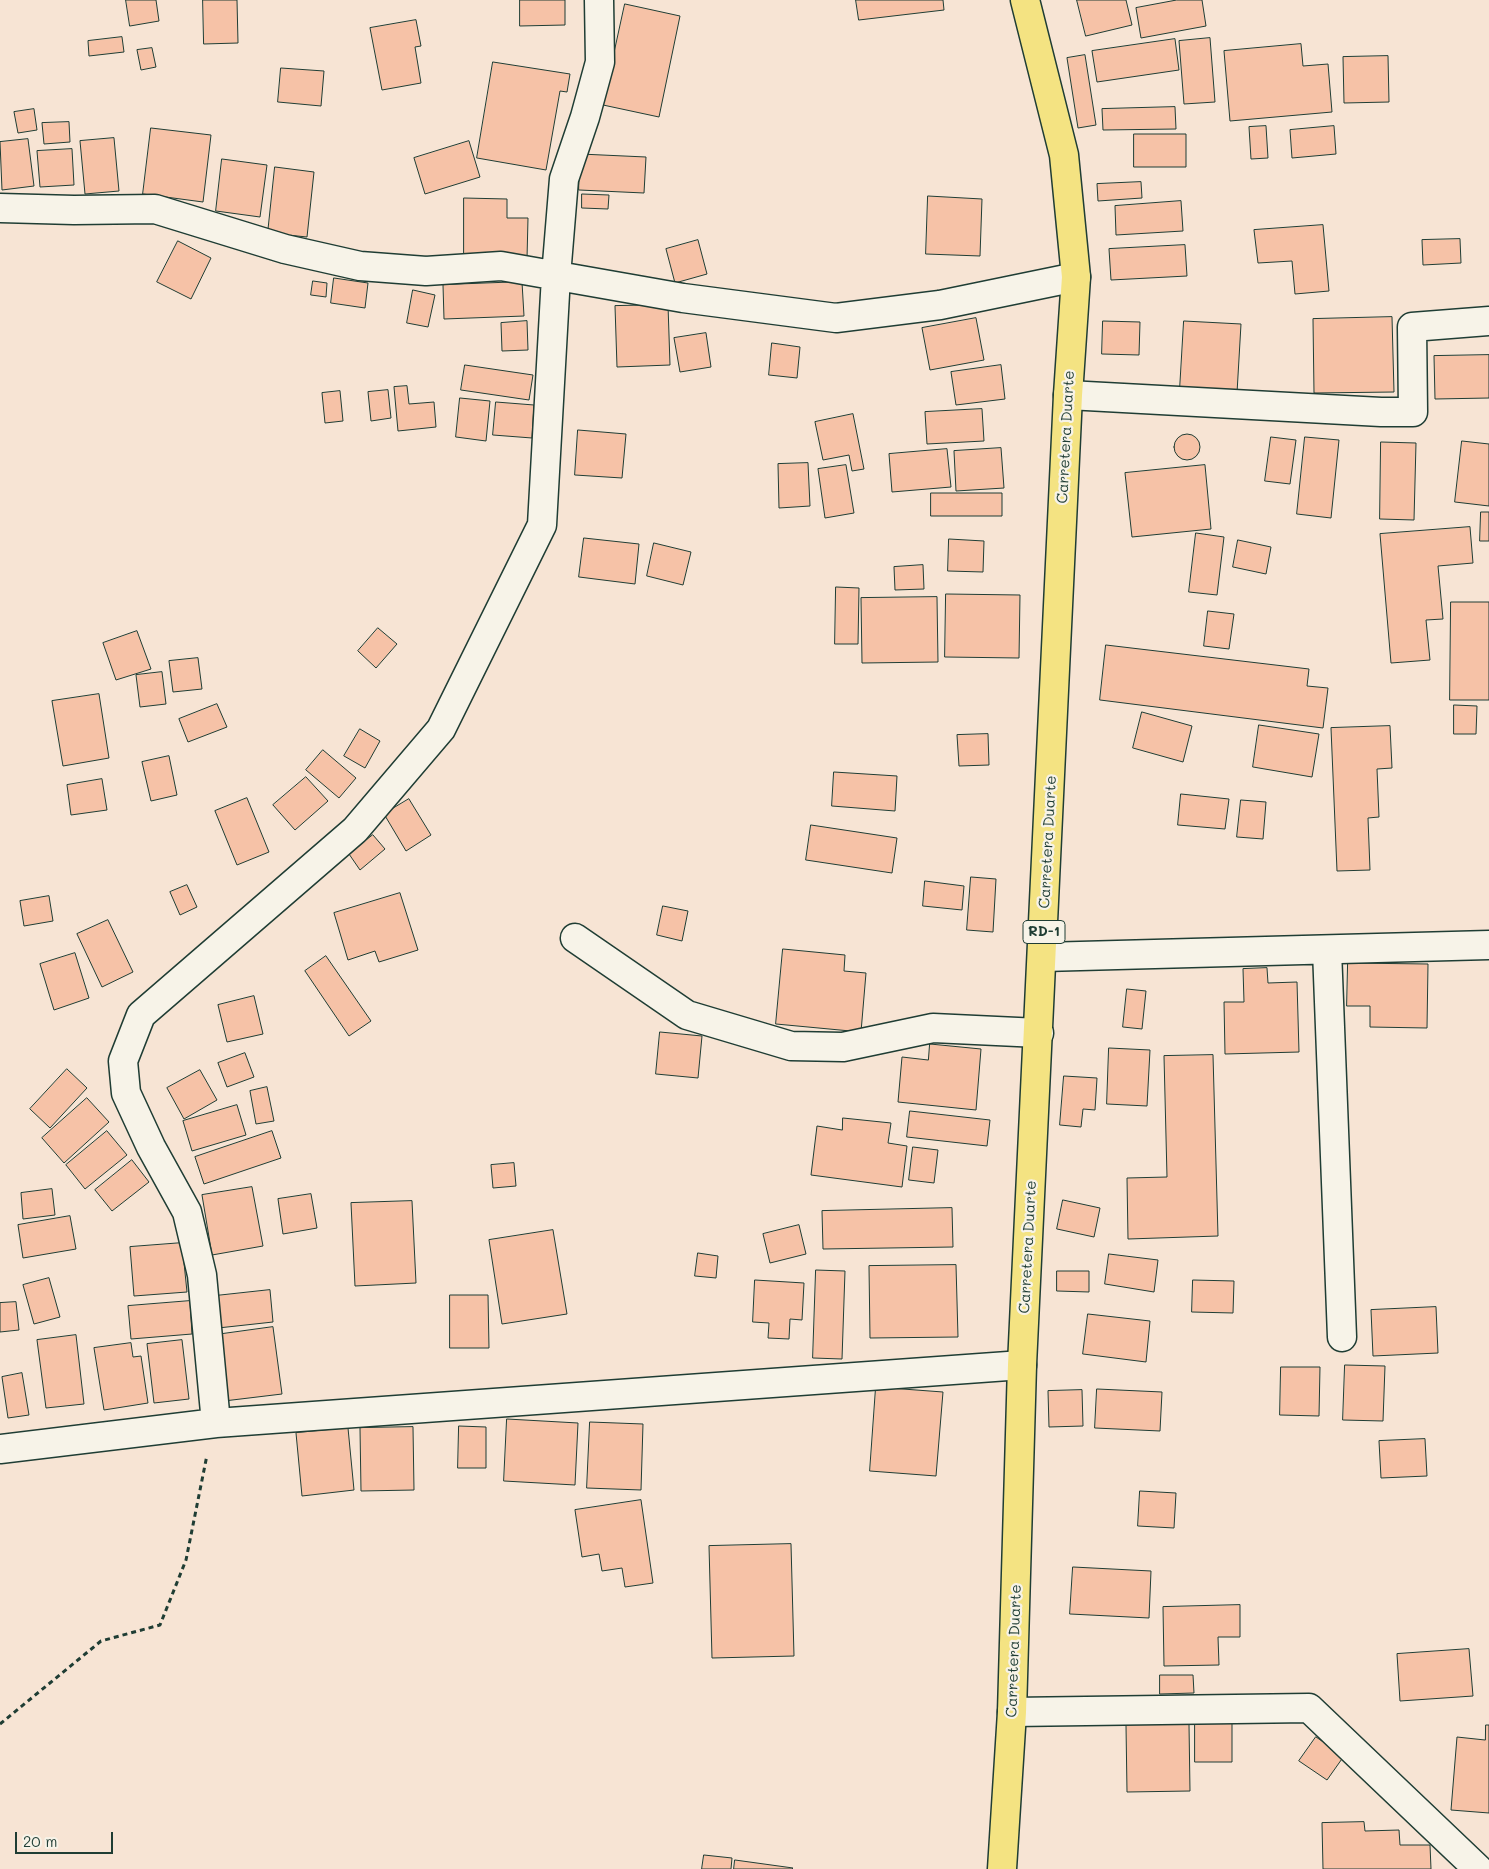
<!DOCTYPE html>
<style>
body{margin:0}
#map{position:relative;width:1489px;height:1869px;overflow:hidden;background:#f7e4d4;font-family:Mali,sans-serif}
canvas{display:block}
.scale{position:absolute;left:15px;top:1832px;width:98px;height:22px;box-sizing:border-box;border:2px solid #1f3d34;border-top:0;padding-left:6px;font-size:15px;line-height:18px;white-space:nowrap;color:#1f3d34;-webkit-text-stroke:4px #f7f3e8;paint-order:stroke}
</style>
<div id="map">
<canvas width="1489" height="1869"></canvas>
<div class="scale">20 m</div>
</div>
<script>
const context = document.querySelector('canvas').getContext('2d');
context.lineJoin = 'round';
function fill(path, color) {
  context.fillStyle = color;
  context.fill(path, 'evenodd');
}
function stroke(path, color, width, dash) {
  context.strokeStyle = color;
  context.lineWidth = width;
  context.lineCap = dash ? 'butt' : 'round';
  context.setLineDash(dash || []);
  context.stroke(path);
}
function write(font, color, halo, rows, align = 'center') {
  context.font = font + ' Mali,sans-serif';
  context.lineWidth = 4.5;
  context.setLineDash([]);
  context.textBaseline = 'middle';
  context.strokeStyle = halo;
  context.fillStyle = color;
  for (const [text, x, y, turn = 0] of rows) {
    context.save();
    context.translate(x, y);
    context.rotate((+turn || 0) * Math.PI / 180);
    context.textAlign = isNaN(turn) ? turn : align;
    if (halo) context.strokeText(text, 0, 0);
    context.fillText(text, 0, 0);
    context.restore();
  }
}
const building = new Path2D(`
 M 126,0 L 156,0 L 159,21 L 130,26 Z
 M 203,0 L 237,0 L 238,43 L 204,44 Z
 M 520,0 L 565,0 L 565,25 L 520,26 Z
 M 856,0 L 943,0 L 944,10 L 859,20 Z
 M 1077,0 L 1126,0 L 1132,25 L 1086,36 Z
 M 1177,0 L 1202,0 L 1206,26 L 1141,38 L 1136,8 Z
 M 625,4 L 680,16 L 659,117 L 603,105 Z
 M 416,20 L 421,46 L 415,47 L 421,83 L 382,90 L 370,28 Z
 M 122,37 L 124,52 L 89,56 L 88,41 Z
 M 1210,38 L 1215,102 L 1184,104 L 1179,41 Z
 M 1175,39 L 1179,70 L 1097,82 L 1092,51 Z
 M 1301,44 L 1303,66 L 1328,64 L 1332,112 L 1230,121 L 1224,51 Z
 M 152,48 L 156,67 L 141,70 L 137,50 Z
 M 1085,55 L 1096,125 L 1078,128 L 1067,58 Z
 M 1388,56 L 1389,102 L 1344,103 L 1343,57 Z
 M 493,62 L 570,74 L 567,92 L 560,91 L 546,170 L 477,158 Z
 M 281,68 L 324,71 L 321,106 L 278,102 Z
 M 1175,107 L 1176,129 L 1103,130 L 1102,109 Z
 M 34,109 L 37,130 L 18,133 L 14,112 Z
 M 69,122 L 70,142 L 44,144 L 42,123 Z
 M 1266,126 L 1268,158 L 1251,159 L 1249,127 Z
 M 1334,126 L 1336,154 L 1292,158 L 1290,130 Z
 M 151,128 L 211,135 L 203,202 L 143,194 Z
 M 1134,134 L 1186,134 L 1186,167 L 1134,167 Z
 M 114,138 L 119,191 L 85,194 L 80,141 Z
 M 28,139 L 34,186 L 2,190 L 0,142 Z
 M 469,141 L 480,177 L 425,194 L 414,158 Z
 M 72,149 L 74,185 L 40,187 L 37,151 Z
 M 580,154 L 646,157 L 644,193 L 579,190 Z
 M 222,159 L 267,165 L 260,217 L 216,211 Z
 M 275,167 L 314,172 L 307,237 L 268,233 Z
 M 1141,182 L 1142,198 L 1098,201 L 1097,184 Z
 M 582,194 L 609,195 L 608,209 L 582,208 Z
 M 928,196 L 982,199 L 980,256 L 926,254 Z
 M 464,198 L 507,199 L 507,218 L 528,218 L 527,259 L 464,259 Z
 M 1181,201 L 1183,231 L 1116,235 L 1115,206 Z
 M 1323,225 L 1329,291 L 1295,294 L 1292,261 L 1258,263 L 1254,230 Z
 M 1460,239 L 1461,263 L 1423,265 L 1422,240 Z
 M 698,240 L 707,274 L 675,283 L 666,249 Z
 M 178,241 L 211,258 L 191,299 L 157,282 Z
 M 1185,245 L 1187,276 L 1111,280 L 1109,249 Z
 M 334,278 L 368,283 L 365,308 L 331,303 Z
 M 313,281 L 327,283 L 326,297 L 311,295 Z
 M 522,282 L 524,316 L 444,319 L 443,285 Z
 M 413,290 L 435,295 L 428,327 L 407,323 Z
 M 668,305 L 670,365 L 617,367 L 615,306 Z
 M 1392,317 L 1394,392 L 1314,393 L 1313,319 Z
 M 976,318 L 984,360 L 930,370 L 922,328 Z
 M 527,321 L 528,350 L 502,351 L 501,323 Z
 M 1103,321 L 1140,322 L 1139,355 L 1102,354 Z
 M 1184,321 L 1241,324 L 1237,393 L 1180,389 Z
 M 706,333 L 711,367 L 680,372 L 674,338 Z
 M 772,343 L 800,347 L 797,378 L 769,375 Z
 M 1489,355 L 1489,398 L 1435,399 L 1434,356 Z
 M 465,365 L 533,375 L 529,400 L 461,390 Z
 M 1001,365 L 1005,399 L 956,405 L 951,372 Z
 M 407,386 L 409,404 L 434,402 L 436,427 L 398,431 L 394,387 Z
 M 388,390 L 391,418 L 371,421 L 368,392 Z
 M 340,391 L 343,421 L 325,423 L 322,393 Z
 M 460,398 L 490,401 L 486,441 L 456,437 Z
 M 496,402 L 534,405 L 532,438 L 493,435 Z
 M 982,409 L 984,441 L 927,444 L 925,412 Z
 M 853,414 L 864,469 L 852,471 L 849,455 L 823,460 L 815,422 Z
 M 578,430 L 626,434 L 622,478 L 575,475 Z
 M1174 447a13 13 0 1 1 26 0a13 13 0 1 1-26 0Z
 M 1271,437 L 1296,440 L 1290,484 L 1265,481 Z
 M 1305,437 L 1339,440 L 1331,518 L 1297,514 Z
 M 1462,441 L 1489,444 L 1489,506 L 1455,502 Z
 M 1381,442 L 1416,443 L 1414,520 L 1380,519 Z
 M 1001,448 L 1004,488 L 956,491 L 954,451 Z
 M 947,449 L 951,487 L 892,492 L 889,454 Z
 M 808,463 L 810,506 L 779,508 L 778,464 Z
 M 846,465 L 854,513 L 825,518 L 818,469 Z
 M 1205,465 L 1211,529 L 1132,537 L 1125,473 Z
 M 931,493 L 1002,493 L 1002,516 L 931,516 Z
 M 1481,512 L 1489,512 L 1489,541 L 1480,541 Z
 M 1470,527 L 1473,563 L 1438,566 L 1443,619 L 1426,620 L 1430,660 L 1391,663 L 1380,534 Z
 M 1196,533 L 1224,537 L 1217,595 L 1189,592 Z
 M 584,538 L 639,544 L 635,584 L 579,577 Z
 M 949,539 L 984,541 L 983,572 L 948,571 Z
 M 1238,540 L 1271,547 L 1266,574 L 1233,567 Z
 M 654,543 L 691,552 L 683,585 L 647,576 Z
 M 923,565 L 924,589 L 895,590 L 894,567 Z
 M 836,587 L 859,588 L 858,644 L 835,644 Z
 M 946,594 L 1020,595 L 1019,658 L 945,657 Z
 M 937,597 L 938,662 L 862,663 L 861,598 Z
 M 1451,602 L 1489,602 L 1489,700 L 1450,700 Z
 M 1208,611 L 1234,614 L 1229,649 L 1204,646 Z
 M 378,628 L 397,644 L 376,668 L 358,651 Z
 M 137,631 L 151,669 L 116,680 L 103,643 Z
 M 1106,645 L 1309,669 L 1307,686 L 1328,688 L 1323,728 L 1100,700 Z
 M 198,658 L 202,689 L 173,692 L 169,661 Z
 M 162,672 L 166,704 L 140,707 L 136,675 Z
 M 99,694 L 109,758 L 63,766 L 52,701 Z
 M 217,704 L 227,727 L 188,742 L 179,719 Z
 M 1454,705 L 1477,706 L 1476,734 L 1454,734 Z
 M 1142,712 L 1192,726 L 1183,762 L 1133,748 Z
 M 1259,725 L 1319,734 L 1312,777 L 1253,767 Z
 M 1390,726 L 1392,768 L 1377,769 L 1379,817 L 1368,818 L 1370,870 L 1337,871 L 1331,728 Z
 M 360,729 L 380,741 L 365,768 L 344,756 Z
 M 988,734 L 989,765 L 959,766 L 957,735 Z
 M 323,750 L 356,778 L 339,798 L 306,770 Z
 M 169,756 L 177,795 L 151,801 L 142,762 Z
 M 834,772 L 897,776 L 895,811 L 832,806 Z
 M 306,777 L 328,801 L 295,830 L 273,805 Z
 M 102,779 L 107,810 L 71,815 L 67,785 Z
 M 1181,794 L 1229,799 L 1225,829 L 1178,825 Z
 M 247,798 L 269,852 L 237,865 L 215,811 Z
 M 409,799 L 431,835 L 406,851 L 384,814 Z
 M 1241,800 L 1266,802 L 1263,839 L 1237,837 Z
 M 811,825 L 897,838 L 892,873 L 806,860 Z
 M 373,835 L 385,849 L 360,870 L 349,854 Z
 M 971,877 L 996,879 L 993,932 L 967,930 Z
 M 925,881 L 964,886 L 962,910 L 923,906 Z
 M 187,885 L 197,907 L 180,915 L 170,892 Z
 M 400,893 L 418,950 L 379,962 L 375,951 L 348,960 L 334,913 Z
 M 49,896 L 53,921 L 24,926 L 20,901 Z
 M 663,906 L 688,911 L 682,941 L 657,935 Z
 M 108,920 L 133,972 L 102,987 L 77,934 Z
 M 783,949 L 845,955 L 844,971 L 866,973 L 861,1032 L 776,1024 Z
 M 75,953 L 89,998 L 54,1010 L 40,964 Z
 M 326,956 L 371,1021 L 349,1036 L 305,971 Z
 M 1348,963 L 1428,964 L 1427,1028 L 1370,1027 L 1370,1006 L 1347,1006 Z
 M 1267,968 L 1268,983 L 1297,982 L 1299,1052 L 1225,1054 L 1224,1002 L 1244,1002 L 1243,969 Z
 M 1127,989 L 1146,991 L 1142,1029 L 1123,1027 Z
 M 254,996 L 263,1034 L 227,1042 L 218,1005 Z
 M 660,1032 L 702,1036 L 698,1078 L 656,1074 Z
 M 930,1044 L 981,1049 L 976,1110 L 898,1102 L 902,1057 L 928,1060 Z
 M 1109,1048 L 1150,1050 L 1147,1106 L 1107,1104 Z
 M 245,1053 L 254,1077 L 227,1087 L 218,1063 Z
 M 1213,1055 L 1218,1236 L 1128,1239 L 1127,1178 L 1167,1177 L 1164,1056 Z
 M 67,1069 L 87,1088 L 50,1128 L 30,1109 Z
 M 200,1070 L 217,1100 L 184,1119 L 167,1088 Z
 M 1064,1076 L 1097,1078 L 1095,1110 L 1083,1109 L 1081,1127 L 1060,1125 Z
 M 267,1087 L 274,1121 L 256,1124 L 250,1091 Z
 M 87,1098 L 109,1122 L 64,1163 L 42,1138 Z
 M 237,1105 L 246,1135 L 192,1151 L 183,1121 Z
 M 910,1111 L 990,1120 L 987,1146 L 907,1137 Z
 M 843,1118 L 891,1123 L 888,1143 L 907,1146 L 902,1187 L 811,1175 L 817,1126 L 842,1130 Z
 M 107,1131 L 127,1155 L 85,1189 L 66,1165 Z
 M 272,1131 L 281,1158 L 204,1184 L 195,1157 Z
 M 913,1147 L 938,1150 L 934,1183 L 909,1180 Z
 M 132,1160 L 149,1182 L 112,1211 L 95,1190 Z
 M 514,1163 L 516,1186 L 493,1188 L 491,1165 Z
 M 252,1187 L 263,1246 L 212,1255 L 202,1195 Z
 M 52,1189 L 55,1215 L 23,1219 L 21,1193 Z
 M 311,1194 L 317,1228 L 283,1234 L 278,1199 Z
 M 1063,1200 L 1100,1208 L 1094,1237 L 1057,1229 Z
 M 412,1201 L 416,1283 L 355,1286 L 351,1203 Z
 M 952,1208 L 953,1247 L 823,1249 L 822,1211 Z
 M 70,1216 L 76,1249 L 23,1258 L 18,1225 Z
 M 799,1225 L 806,1254 L 770,1263 L 763,1234 Z
 M 553,1230 L 567,1314 L 502,1324 L 489,1240 Z
 M 182,1243 L 187,1292 L 134,1296 L 130,1247 Z
 M 698,1253 L 718,1256 L 716,1278 L 695,1276 Z
 M 1109,1254 L 1158,1260 L 1154,1292 L 1105,1284 Z
 M 956,1265 L 958,1337 L 870,1338 L 869,1266 Z
 M 816,1270 L 845,1271 L 842,1359 L 813,1358 Z
 M 1057,1271 L 1089,1271 L 1089,1292 L 1057,1291 Z
 M 49,1278 L 60,1317 L 34,1324 L 23,1285 Z
 M 755,1280 L 804,1283 L 802,1320 L 790,1319 L 789,1339 L 768,1338 L 769,1323 L 753,1322 Z
 M 1193,1280 L 1234,1281 L 1233,1313 L 1192,1312 Z
 M 270,1290 L 273,1322 L 218,1328 L 215,1296 Z
 M 450,1295 L 488,1295 L 489,1348 L 450,1348 Z
 M 190,1301 L 192,1334 L 131,1339 L 128,1306 Z
 M 16,1302 L 19,1330 L 0,1332 L 0,1303 Z
 M 1436,1307 L 1438,1353 L 1373,1356 L 1371,1310 Z
 M 1088,1314 L 1150,1321 L 1146,1362 L 1083,1354 Z
 M 273,1327 L 282,1394 L 224,1401 L 215,1335 Z
 M 76,1335 L 84,1404 L 46,1408 L 37,1340 Z
 M 182,1340 L 189,1399 L 154,1403 L 147,1344 Z
 M 131,1343 L 133,1357 L 141,1356 L 148,1403 L 104,1410 L 94,1348 Z
 M 1345,1365 L 1385,1366 L 1383,1421 L 1343,1420 Z
 M 1281,1367 L 1320,1367 L 1319,1416 L 1280,1415 Z
 M 22,1373 L 29,1415 L 8,1418 L 2,1377 Z
 M 876,1387 L 943,1392 L 936,1476 L 870,1471 Z
 M 1097,1389 L 1162,1392 L 1160,1431 L 1095,1428 Z
 M 1082,1390 L 1083,1426 L 1049,1427 L 1048,1391 Z
 M 507,1419 L 578,1423 L 575,1485 L 504,1481 Z
 M 590,1422 L 643,1424 L 641,1490 L 587,1488 Z
 M 459,1426 L 486,1427 L 486,1468 L 458,1468 Z
 M 413,1427 L 414,1490 L 361,1491 L 360,1428 Z
 M 348,1428 L 354,1490 L 302,1496 L 296,1433 Z
 M 1425,1439 L 1427,1476 L 1381,1478 L 1379,1441 Z
 M 1140,1491 L 1176,1493 L 1174,1528 L 1138,1526 Z
 M 641,1500 L 653,1583 L 625,1587 L 622,1568 L 602,1571 L 599,1554 L 582,1557 L 575,1510 Z
 M 791,1544 L 794,1656 L 712,1658 L 709,1546 Z
 M 1073,1567 L 1151,1571 L 1149,1618 L 1070,1614 Z
 M 1240,1605 L 1240,1637 L 1218,1637 L 1219,1665 L 1164,1666 L 1163,1607 Z
 M 1469,1649 L 1473,1696 L 1400,1701 L 1397,1654 Z
 M 1160,1675 L 1193,1675 L 1194,1693 L 1160,1694 Z
 M 1195,1719 L 1232,1719 L 1232,1762 L 1195,1762 Z
 M 1189,1724 L 1190,1791 L 1127,1792 L 1126,1725 Z
 M 1486,1725 L 1489,1725 L 1489,1813 L 1451,1810 L 1457,1737 L 1485,1740 Z
 M 1316,1737 L 1344,1756 L 1327,1780 L 1299,1761 Z
 M 1364,1822 L 1365,1831 L 1399,1830 L 1400,1845 L 1430,1845 L 1431,1869 L 1323,1869 L 1322,1823 Z
 M 704,1855 L 732,1858 L 731,1869 L 702,1869 Z
 M 735,1860 L 793,1868 L 792,1869 L 734,1869 Z`);
const path = new Path2D(`
 M 0,1724 L 101,1641 L 160,1625 L 186,1560 L 207,1455`);
const street = new Path2D(`
 M 0,208 L 74,210 L 155,209 L 285,249 L 360,266 L 426,271 L 501,266 L 683,298 L 836,318 L 940,305 L 1076,277
 M 1068,395 L 1381,412 L 1413,412 L 1412,327 L 1489,321
 M 575,938 L 687,1015 L 791,1046 L 843,1047 L 933,1028 L 1039,1033
 M 1327,950 L 1342,1337
 M 1043,957 L 1489,945
 M 216,1423 L 202,1275 L 187,1212 L 151,1147 L 126,1093 L 123,1061 L 141,1015 L 355,830 L 441,729 L 542,525 L 556,276 L 564,179 L 585,117 L 600,62 L 599,0
 M 0,1449 L 216,1423 L 1022,1365
 M 1012,1712 L 1309,1708 L 1478,1869`);
const primary = new Path2D(`
 M 1002,1869 L 1012,1712 L 1022,1365 L 1068,395 L 1076,277 L 1064,155 L 1025,0`);
const shields = [
 [1044,932,42]
];
const shieldNames = [
 ["RD-1",1044,932]
];
const streetNames = [
 ["Carretera Duarte",1066,437,-87],
 ["Carretera Duarte",1048,842,-87],
 ["Carretera Duarte",1028,1247,-87],
 ["Carretera Duarte",1014,1651,-88]
];
fill(building, '#f6c2a7');
stroke(building, '#1f3d34', 1);
stroke(street, '#1f3d34', 31);
stroke(primary, '#1f3d34', 31);
stroke(path, '#1f3d34', 3, [5, 4]);
stroke(street, '#f7f3e8', 28);
stroke(primary, '#f4e382', 28);
for (const [x, y, w] of shields) {
  const box = new Path2D();
  box.roundRect(x - w / 2, y - 11.5, w, 23, 4);
  context.fillStyle = '#f7f3e8';
  context.fill(box);
  stroke(box, '#1f3d34', 1);
}
write('bold 14px', '#1f3d34', null, shieldNames);
write('15px', '#1f3d34', '#f7f3e8', streetNames);
</script>
